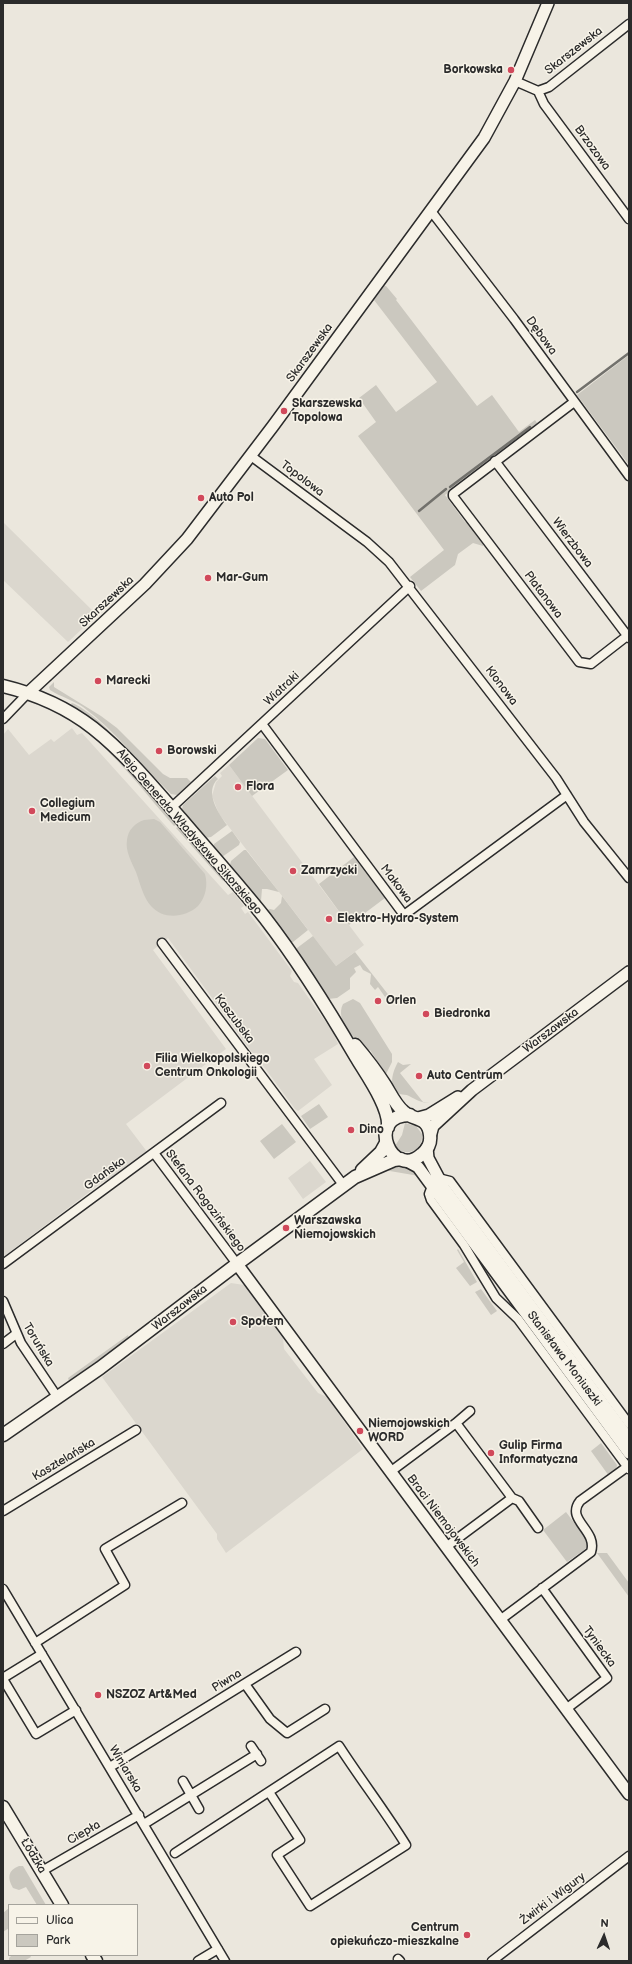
<!DOCTYPE html>
<meta charset="utf-8">
<style>
body{margin:0}
#map{position:relative;width:632px;height:1964px;overflow:hidden;background:#ebe7dd;font-family:"Balsamiq Sans",sans-serif}
canvas{display:block}
.frame{position:absolute;inset:0;border:4px solid #2b2b2b;pointer-events:none}
.legend{position:absolute;left:8px;top:1904px;width:130px;height:52px;box-sizing:border-box;background:#f7f3e8;border:1px solid #a5a39c;margin:0;padding:5px 7px;list-style:none;font-size:12px;color:#2b2b2b}
.legend li{display:flex;align-items:center;gap:8px;height:20px}
.legend b{width:20px;border:1px solid #a5a39c}
.north{position:absolute;left:584px;top:1916px;width:40px;height:40px;-webkit-text-stroke:3px #f7f3e8;paint-order:stroke;rotate:3deg;font-size:11px;font-weight:700;line-height:16px;text-align:center;color:#2b2b2b}
.north::after{content:'';display:block;margin:auto;width:14px;height:18px;background:#2b2b2b;clip-path:polygon(50% 0,100% 100%,50% 72%,0 100%)}
</style>
<div id="map">
<canvas width="632" height="1964"></canvas>
<div class="frame"></div>
<ul class="legend">
<li><b style="height:5px;background:#f7f3e8"></b>Ulica</li>
<li><b style="height:11px;background:#cbc8bf"></b>Park</li>
</ul>
<div class="north">N</div>
</div>
<script>
const context = document.querySelector('canvas').getContext('2d');
context.lineJoin = 'round';
function fill(path, color) {
  context.fillStyle = color;
  context.fill(path, 'evenodd');
}
function stroke(path, color, width, dash) {
  context.strokeStyle = color;
  context.lineWidth = width;
  context.lineCap = dash ? 'butt' : 'round';
  context.setLineDash(dash || []);
  context.stroke(path);
}
function write(font, color, halo, rows, align = 'center') {
  context.font = font + ' "Balsamiq Sans",sans-serif';
  context.lineWidth = 3;
  context.setLineDash([]);
  context.textBaseline = 'middle';
  context.strokeStyle = halo;
  context.fillStyle = color;
  for (const [text, x, y, turn = 0] of rows) {
    context.save();
    context.translate(x, y);
    context.rotate((+turn || 0) * Math.PI / 180);
    context.textAlign = isNaN(turn) ? turn : align;
    if (halo) context.strokeText(text, 0, 0);
    context.fillText(text, 0, 0);
    context.restore();
  }
}
const built = new Path2D(`
 M 3,522 L 97,615 L 68,642 L 3,580 Z
 M 72,728 L 77,735 L 82,733 L 228,895 L 233,892 L 244,906 L 241,908 L 245,914 L 248,912 L 292,971 L 290,976 L 294,982 L 298,983 L 333,1032 L 338,1044 L 314,1059 L 332,1085 L 298,1111 L 295,1109 L 261,1063 L 261,1059 L 257,1053 L 253,1053 L 251,1051 L 168,938 L 153,950 L 226,1049 L 126,1124 L 148,1153 L 106,1184 L 104,1181 L 3,1257 L 3,735 L 8,729 L 29,755 L 51,739 L 54,742 Z
 M 229,765 L 364,945 L 336,966 L 219,814 L 212,796 L 216,782 L 222,776 L 220,773 Z
 M 310,1161 L 326,1182 L 303,1199 L 288,1178 Z
 M 231,1283 L 244,1285 L 283,1338 L 284,1349 L 318,1393 L 327,1397 L 363,1449 L 226,1553 L 217,1539 L 217,1534 L 102,1377 Z`);
const green = new Path2D(`
 M 384,286 L 386,286 L 397,299 L 396,300 L 477,406 L 492,395 L 519,432 L 535,420 L 537,423 L 445,495 L 465,522 L 473,525 L 483,540 L 483,546 L 473,543 L 458,554 L 455,565 L 421,591 L 410,577 L 444,550 L 358,436 L 376,422 L 359,398 L 376,385 L 396,412 L 437,382 L 374,300 Z
 M 629,355 L 629,465 L 577,395 Z
 M 54,682 L 54,687 L 101,716 L 117,728 L 163,774 L 170,778 L 187,778 L 191,782 L 177,795 L 171,794 C 142,766 117,732 83,707 C 73,700 61,697 50,690 L 49,687 Z
 M 72,703 C 99,713 150,775 172,798 L 169,798 L 90,718 L 70,705 Z
 M 64,715 C 109,742 141,782 176,820 L 175,822 L 177,824 L 174,826 C 141,789 109,743 65,717 Z
 M 258,738 L 265,739 L 288,770 L 252,796 L 229,765 Z
 M 215,776 L 218,779 C 204,791 218,813 227,825 L 211,837 L 205,838 L 187,820 L 189,818 L 182,809 L 183,805 Z
 M 144,820 L 154,819 L 160,822 L 205,874 C 208,885 206,897 198,906 C 185,918 163,920 151,906 C 143,897 140,883 136,872 C 132,863 125,851 127,840 C 128,830 135,823 144,820 Z
 M 181,825 L 247,902 L 246,904 L 231,885 L 222,880 L 176,828 Z
 M 232,831 L 240,842 L 239,845 L 222,857 L 214,849 L 214,844 Z
 M 244,850 L 246,850 L 279,892 L 267,889 L 262,889 L 261,901 L 259,903 L 230,865 L 231,861 Z
 M 354,857 L 385,898 L 349,925 L 319,884 Z
 M 282,896 L 308,930 L 293,942 L 289,942 L 265,911 L 270,909 L 274,910 L 281,903 Z
 M 313,936 L 336,966 L 355,952 L 394,1002 L 390,1004 L 378,987 L 375,990 L 370,984 L 371,974 L 363,970 L 360,965 L 354,968 L 356,972 L 350,978 L 350,989 L 337,998 L 328,999 L 296,950 L 297,948 Z
 M 353,999 L 360,1003 L 392,1054 L 392,1062 L 386,1074 L 370,1050 L 368,1051 C 357,1040 334,1022 343,1004 Z
 M 398,1062 L 403,1065 L 411,1064 L 400,1073 L 423,1102 L 430,1103 C 421,1103 417,1100 409,1096 C 406,1094 403,1095 400,1094 C 387,1087 393,1071 398,1062 Z
 M 319,1104 L 328,1117 L 310,1129 L 301,1116 Z
 M 405,1123 L 416,1126 L 422,1134 C 424,1150 406,1159 395,1146 L 402,1135 Z
 M 282,1124 L 296,1142 L 274,1159 L 260,1141 Z
 M 395,1166 L 410,1168 L 419,1176 L 384,1170 Z
 M 458,1249 L 477,1282 L 470,1286 L 456,1268 L 464,1262 L 457,1250 Z
 M 481,1289 L 497,1311 L 491,1315 L 475,1292 Z
 M 128,1335 L 129,1338 L 69,1381 L 68,1378 Z
 M 601,1443 L 617,1465 L 616,1470 L 609,1476 L 591,1451 Z
 M 566,1512 L 591,1545 L 567,1562 L 543,1530 Z
 M 597,1553 L 607,1553 L 629,1583 L 629,1597 Z
 M 19,1866 L 23,1866 L 46,1905 L 37,1905 L 26,1887 L 19,1890 L 13,1888 C 7,1878 8,1870 19,1866 Z
 M 9,1908 L 9,1928 L 3,1932 L 3,1913 Z
 M 12,1955 L 30,1955 L 31,1957 L 24,1961 L 9,1961 L 9,1958 Z`);
const stream = new Path2D(`
 M 577,392 L 629,353
 M 450,487 L 530,427
 M 419,511 L 446,489`);
const street = new Path2D(`
 M 515,81 L 538,91 L 549,87 L 629,24
 M 538,91 L 544,104 L 629,219
 M 431,211 L 514,319 L 629,476
 M 574,402 L 453,494 L 453,496 L 579,662 L 591,664 L 627,636
 M 251,456 L 367,542 L 389,562 L 556,778 L 584,822 L 629,878
 M 495,461 L 629,638
 M 3,719 L 28,693
 M 262,724 L 404,915 L 567,795
 M 171,808 L 410,586
 M 162,943 L 344,1186
 M 154,1153 L 237,1264
 M 438,1178 L 450,1181 L 629,1424
 M 432,1186 L 429,1194 L 431,1200 L 464,1245 L 496,1298 L 518,1319 L 629,1469
 M 3,1264 L 221,1103
 M 3,1301 L 21,1343 L 58,1398
 M 3,1344 L 16,1334
 M 456,1423 L 470,1411
 M 390,1472 L 456,1423 L 512,1498 L 446,1547
 M 512,1498 L 519,1501 L 538,1528
 M 3,1511 L 136,1430
 M 542,1588 L 607,1678 L 566,1709
 M 3,1589 L 225,1961
 M 500,1620 L 591,1552 C 598,1530 565,1520 580,1501 L 627,1467
 M 35,1643 L 125,1585 L 105,1549 L 182,1503
 M 3,1678 L 42,1654
 M 3,1679 L 36,1734 L 76,1710
 M 245,1684 L 270,1719 L 287,1733 L 325,1709
 M 251,1746 L 261,1761
 M 110,1767 L 296,1652
 M 183,1781 L 199,1809
 M 144,1824 L 257,1754
 M 175,1853 L 339,1746 C 361,1780 385,1811 406,1845 L 310,1906 L 277,1855 L 300,1840 L 269,1792
 M 42,1871 L 139,1815
 M 398,1959 L 400,1961
 M 198,1961 L 218,1949
 M 492,1961 L 629,1856`);
const secondary = new Path2D(`
 M 28,693 L 145,584 L 187,539 L 273,426 L 484,138 L 515,81 L 548,3
 M 418,1118 L 429,1115 L 458,1097
 M 430,1137 L 433,1126 L 472,1090 L 629,972
 M 427,1148 L 428,1158 L 444,1188 L 629,1439
 M 405,1160 L 418,1167 L 629,1453
 M 237,1264 L 629,1794`);
const primary = new Path2D(`
 M 3,686 C 36,694 66,707 93,728 C 126,754 153,787 181,819 C 209,852 238,884 265,918 C 299,962 328,1009 356,1057 C 366,1074 390,1107 388,1127
 M 355,1045 C 366,1058 376,1071 385,1085 C 390,1093 396,1106 404,1112 C 414,1121 428,1116 430,1135 C 431,1142 428,1149 422,1154 C 392,1182 364,1115 410,1115
 M 362,1170 L 381,1152 L 386,1143
 M 3,1435 L 100,1368 L 237,1264 L 355,1177 L 394,1160 L 401,1159
 M 3,1807 L 62,1905
 M 92,1955 L 96,1961`);
const markers = [
 [511,70,4,"#d1495b"],
 [284,411,4,"#d1495b"],
 [201,498,4,"#d1495b"],
 [208,578,4,"#d1495b"],
 [98,681,4,"#d1495b"],
 [159,751,4,"#d1495b"],
 [238,787,4,"#d1495b"],
 [32,811,4,"#d1495b"],
 [293,871,4,"#d1495b"],
 [329,919,4,"#d1495b"],
 [378,1001,4,"#d1495b"],
 [426,1014,4,"#d1495b"],
 [147,1066,4,"#d1495b"],
 [419,1076,4,"#d1495b"],
 [351,1130,4,"#d1495b"],
 [286,1228,4,"#d1495b"],
 [233,1322,4,"#d1495b"],
 [360,1431,4,"#d1495b"],
 [491,1453,4,"#d1495b"],
 [98,1695,4,"#d1495b"],
 [467,1935,4,"#d1495b"]
];
const streetNames = [
 ["Skarszewska",574,51,-38],
 ["Brzozowa",592,148,54],
 ["Dębowa",541,336,54],
 ["Skarszewska",310,353,-54],
 ["Topolowa",302,479,37],
 ["Wierzbowa",572,543,53],
 ["Platanowa",543,595,53],
 ["Skarszewska",107,602,-43],
 ["Klonowa",501,686,53],
 ["Wiatraki",282,689,-43],
 ["Aleja Generała Władysława Sikorskiego",189,832,49],
 ["Makowa",396,884,53],
 ["Kaszubska",234,1019,53],
 ["Warszawska",551,1031,-37],
 ["Gdańska",105,1174,-36],
 ["Stefana Rogozińskiego",205,1201,53],
 ["Warszawska",180,1308,-38],
 ["Toruńska",38,1345,59],
 ["Stanisława Moniuszki",564,1359,53],
 ["Kasztelańska",64,1460,-31],
 ["Braci Niemojowskich",443,1521,53],
 ["Tyniecka",599,1647,54],
 ["Piwna",227,1681,-32],
 ["Winiarska",125,1769,59],
 ["Ciepła",84,1833,-30],
 ["Łódzka",33,1856,59],
 ["Żwirki i Wigury",553,1899,-37]
];
const poiNames = [
 ["Borkowska",503,70,"right"],
 ["Skarszewska",292,404],
 ["Topolowa",292,418],
 ["Auto Pol",209,498],
 ["Mar-Gum",216,578],
 ["Marecki",106,681],
 ["Borowski",167,751],
 ["Flora",246,787],
 ["Collegium",40,804],
 ["Medicum",40,818],
 ["Zamrzycki",301,871],
 ["Elektro-Hydro-System",337,919],
 ["Orlen",386,1001],
 ["Biedronka",434,1014],
 ["Filia Wielkopolskiego",155,1059],
 ["Centrum Onkologii",155,1073],
 ["Auto Centrum",427,1076],
 ["Dino",359,1130],
 ["Warszawska",294,1221],
 ["Niemojowskich",294,1235],
 ["Społem",241,1322],
 ["Niemojowskich",368,1424],
 ["WORD",368,1438],
 ["Gulip Firma",499,1446],
 ["Informatyczna",499,1460],
 ["NSZOZ Art&Med",106,1695],
 ["Centrum",459,1928,"right"],
 ["opiekuńczo-mieszkalne",459,1942,"right"]
];
fill(built, '#dbd7ce');
fill(green, '#cbc8bf');
stroke(stream, '#72716c', 2.5);
stroke(street, '#2b2b2b', 11);
stroke(secondary, '#2b2b2b', 14);
stroke(primary, '#2b2b2b', 15);
stroke(street, '#f7f3e8', 8);
stroke(secondary, '#f7f3e8', 11);
stroke(primary, '#f7f3e8', 12);
for (const [x, y, r, color] of markers) {
  const dot = new Path2D();
  dot.arc(x, y, r, 0, 2 * Math.PI);
  context.fillStyle = color;
  context.fill(dot);
  stroke(dot, '#f7f3e8', 1.5);
}
write('12px', '#2b2b2b', '#f7f3e8', streetNames);
write('bold 12px', '#2b2b2b', '#f7f3e8', poiNames, 'left');
</script>
